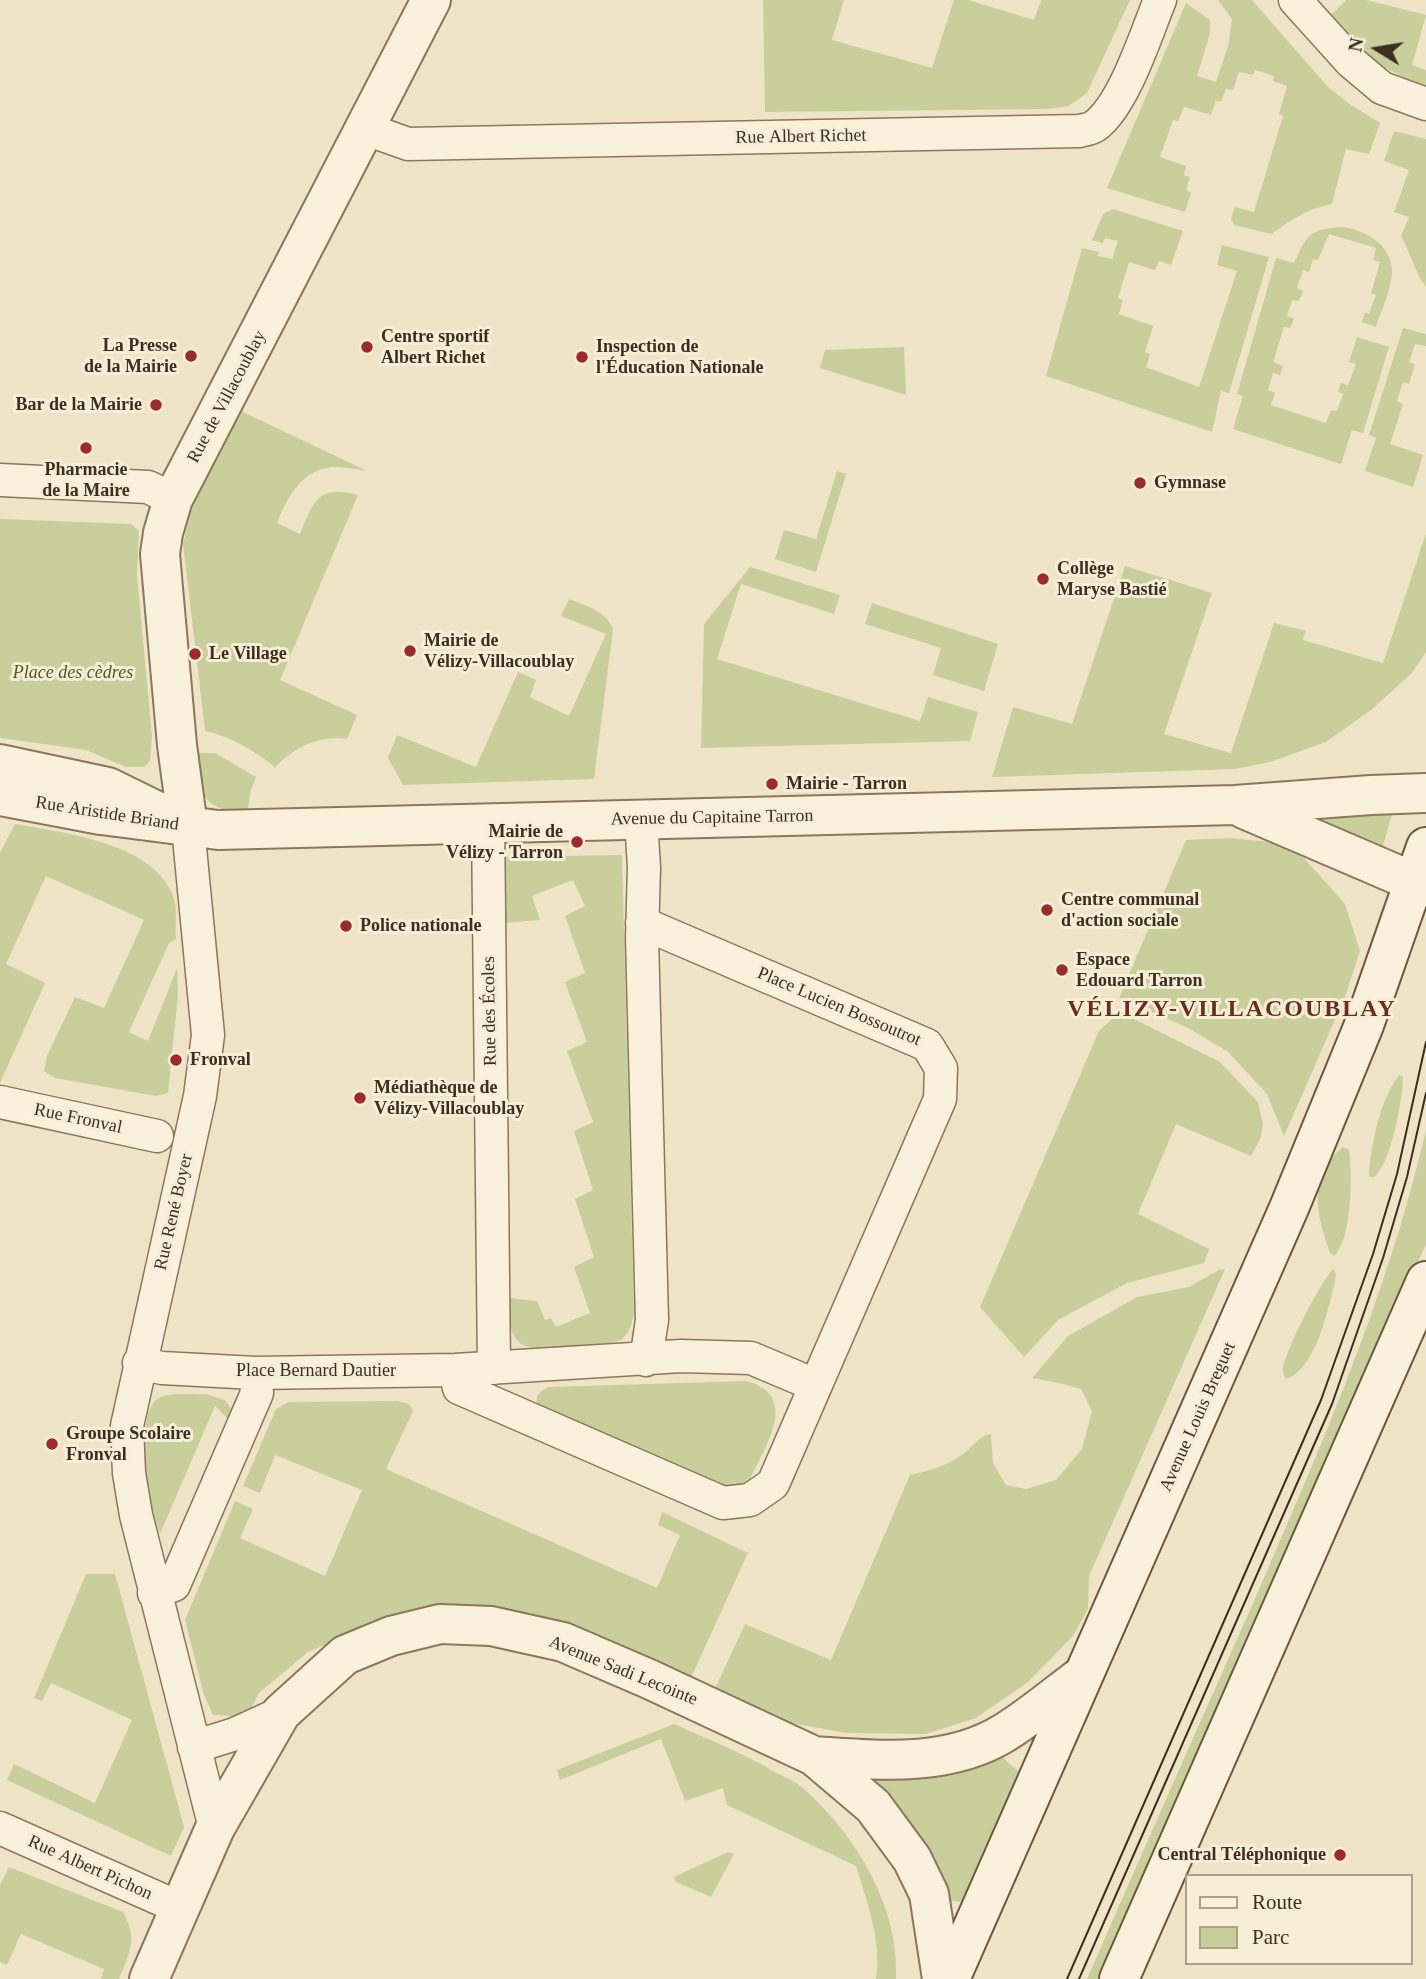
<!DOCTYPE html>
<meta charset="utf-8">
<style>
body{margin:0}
#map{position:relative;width:1426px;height:1979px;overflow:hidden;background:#f0e4c8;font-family:"Times New Roman",serif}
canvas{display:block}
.legend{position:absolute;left:1185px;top:1874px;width:228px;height:91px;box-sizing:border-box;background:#f7eed8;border:2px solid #ada18e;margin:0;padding:9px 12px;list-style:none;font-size:21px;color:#3d2e20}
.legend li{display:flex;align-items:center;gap:14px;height:35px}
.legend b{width:35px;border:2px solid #ada18e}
.north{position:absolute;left:1342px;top:14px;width:70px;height:70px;-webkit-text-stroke:5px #f7eed8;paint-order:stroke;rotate:281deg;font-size:19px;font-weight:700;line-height:28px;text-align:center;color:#3d2e20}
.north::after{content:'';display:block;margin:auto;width:24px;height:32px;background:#3d2e20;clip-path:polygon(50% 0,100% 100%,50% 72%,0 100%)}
</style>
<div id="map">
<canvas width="1426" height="1979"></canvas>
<ul class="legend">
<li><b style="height:9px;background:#faf1dc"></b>Route</li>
<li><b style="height:19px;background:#c9cf9b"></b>Parc</li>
</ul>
<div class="north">N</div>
</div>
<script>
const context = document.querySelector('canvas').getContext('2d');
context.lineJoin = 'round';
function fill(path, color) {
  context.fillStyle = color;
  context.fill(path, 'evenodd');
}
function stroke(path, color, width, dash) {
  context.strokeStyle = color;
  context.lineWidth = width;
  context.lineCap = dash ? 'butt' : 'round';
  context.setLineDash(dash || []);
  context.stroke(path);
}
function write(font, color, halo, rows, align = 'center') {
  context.font = font + ' "Times New Roman",serif';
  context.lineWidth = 6;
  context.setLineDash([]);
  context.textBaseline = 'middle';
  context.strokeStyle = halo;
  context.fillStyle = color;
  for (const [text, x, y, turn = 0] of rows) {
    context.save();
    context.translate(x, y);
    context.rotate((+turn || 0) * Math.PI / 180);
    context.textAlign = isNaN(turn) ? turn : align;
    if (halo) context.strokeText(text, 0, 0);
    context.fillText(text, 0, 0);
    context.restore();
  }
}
const green = new Path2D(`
 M 763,0 L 844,0 L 832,40 L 932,68 L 954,0 L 968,0 L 1034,20 L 1041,0 L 1130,0 L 1087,93 L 1069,106 L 1048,109 L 765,112 Z
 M 1218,0 L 1252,0 L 1328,87 L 1351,105 L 1380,123 L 1369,154 L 1346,149 L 1332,204 C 1304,210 1294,219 1271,234 L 1234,225 L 1231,219 L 1235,207 L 1254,212 L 1283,116 L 1279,114 L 1287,86 L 1273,81 L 1274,76 L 1255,70 L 1253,75 L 1239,72 L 1233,90 L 1226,89 L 1221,102 L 1216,101 L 1211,115 L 1184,107 L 1178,121 L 1173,120 L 1160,157 L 1186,166 L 1184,175 L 1190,177 L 1186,190 L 1191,193 L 1185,212 L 1107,188 L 1186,3 L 1210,20 L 1210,33 L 1197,76 L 1216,82 L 1228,46 L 1232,19 Z
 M 1346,0 L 1366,0 L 1426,15 L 1412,65 L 1426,70 L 1426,87 C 1394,76 1348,46 1329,17 Z
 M 1394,131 L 1426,139 L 1426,287 C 1414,272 1411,253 1401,236 L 1409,217 L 1394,212 L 1409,170 L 1384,161 Z
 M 1113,209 L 1183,231 L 1171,265 L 1159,261 L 1155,270 L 1129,262 L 1118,298 L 1123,300 L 1119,314 L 1153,326 L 1145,352 L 1150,354 L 1146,367 L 1199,387 L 1237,271 L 1217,265 L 1222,245 L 1269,257 L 1229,393 L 1221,391 L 1212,432 L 1046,376 L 1082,248 L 1099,252 L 1098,256 L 1112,259 L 1118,241 L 1105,238 L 1103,243 L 1092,240 L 1103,214 Z
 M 1342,227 C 1364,230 1390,243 1392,269 C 1393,287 1381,310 1376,327 L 1362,322 L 1365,312 L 1369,314 L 1376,295 L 1371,293 L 1380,262 L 1373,260 L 1376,248 L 1329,234 L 1318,260 L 1313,259 L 1309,272 L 1303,270 L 1297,288 L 1303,291 L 1299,301 L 1292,300 L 1287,316 L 1294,319 L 1290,328 L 1284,327 L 1273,362 L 1283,366 L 1280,375 L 1273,373 L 1268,390 L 1275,393 L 1271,405 L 1326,423 L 1331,410 L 1337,411 L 1343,394 L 1338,392 L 1341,383 L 1348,385 L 1356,364 L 1349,362 L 1357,337 L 1389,347 L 1363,433 L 1352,430 L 1341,464 L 1233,429 L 1243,396 L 1237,394 L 1276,258 L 1294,263 C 1307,235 1309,229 1342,227 Z
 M 1403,328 L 1426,334 L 1426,346 L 1415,344 L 1409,362 L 1415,364 L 1409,384 L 1403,382 L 1397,401 L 1403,404 L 1390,444 L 1423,455 L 1413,487 L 1365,471 L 1376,438 L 1369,435 Z
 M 904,347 L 906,395 L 820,368 L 825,350 Z
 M 239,410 L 367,471 C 356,469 344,467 333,467 C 302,469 287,498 277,523 L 300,534 C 314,499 319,485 358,495 L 280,680 L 357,715 L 347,739 C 317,735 296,747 275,767 C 253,750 232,737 205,731 L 183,543 L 192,509 Z
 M 837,471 L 846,474 L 816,572 L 775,559 L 784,530 L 816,539 Z
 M 0,519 L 131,524 L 139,531 L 137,575 L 152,737 L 150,761 L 144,767 L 126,767 L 86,750 L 0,738 Z
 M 1426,533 L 1426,652 L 1411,674 L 1371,710 L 1326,742 L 1270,762 L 1235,769 L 992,777 L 1013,707 L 1072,724 L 1125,566 L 1212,593 L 1164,734 L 1231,753 L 1274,623 L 1306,631 L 1303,640 L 1383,663 Z
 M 750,567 L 840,595 L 834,614 L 741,584 L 717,659 L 920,721 L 928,697 L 978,712 L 970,741 L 701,748 L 704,624 Z
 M 569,599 C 586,606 605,610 613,629 L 594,779 L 403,785 L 388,758 L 397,735 L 476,767 L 518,672 L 536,680 L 530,697 L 569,716 L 606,634 L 561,616 Z
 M 872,603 L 998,644 L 984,691 L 933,675 L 941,648 L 865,624 Z
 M 191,753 L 215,753 L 256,777 L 250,793 L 247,815 C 201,808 201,795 191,753 Z
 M 1394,808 L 1380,855 L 1301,814 Z
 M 15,824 C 64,833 151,842 173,895 C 178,907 175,926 176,939 L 169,943 L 129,1032 L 148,1041 L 177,968 L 178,995 L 168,1093 L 156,1096 L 55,1078 L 44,1071 L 47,1056 L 75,997 L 104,1008 L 144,920 L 46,876 L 6,964 L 45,983 L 0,1083 L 0,853 Z
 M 1230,838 L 1270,842 L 1304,858 L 1345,904 L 1360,951 L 1345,997 L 1284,1136 L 1267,1094 L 1227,1051 L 1186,1027 L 1119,998 L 1186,840 Z
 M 622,855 L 634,1315 C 631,1325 630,1332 622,1339 C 610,1347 532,1353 521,1344 C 507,1333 510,1314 509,1298 L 537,1301 L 545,1320 L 551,1318 L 556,1327 L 590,1313 L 574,1267 L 594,1257 L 575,1199 L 593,1190 L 574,1131 L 593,1122 L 567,1051 L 587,1042 L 565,982 L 585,973 L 565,916 L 585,906 L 573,880 L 532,896 L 540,920 L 503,923 L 503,857 Z
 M 1114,1017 L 1132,1018 L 1220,1062 L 1258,1102 L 1263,1124 L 1261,1137 L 1251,1156 L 1176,1124 L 1138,1214 L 1209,1249 L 1204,1263 L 1127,1283 L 1058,1320 L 1024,1357 L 980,1307 L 1099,1031 Z
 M 1399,1075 L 1403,1077 C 1402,1101 1392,1163 1373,1178 L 1369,1176 L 1369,1170 C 1373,1138 1380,1101 1399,1075 Z
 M 1426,1130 L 1426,1244 L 1103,1979 L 1087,1979 C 1142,1853 1198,1727 1254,1601 C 1321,1447 1388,1294 1426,1130 Z
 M 1343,1147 L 1349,1150 C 1353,1172 1352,1241 1334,1256 L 1330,1253 C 1317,1216 1306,1176 1343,1147 Z
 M 1225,1269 L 1089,1576 L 1088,1609 L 1073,1636 L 1028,1682 L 976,1718 L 926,1734 L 846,1733 L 786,1722 L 713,1693 L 745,1624 L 831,1660 L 910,1475 C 928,1471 943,1467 959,1457 C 970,1450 978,1436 991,1434 L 993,1463 L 1006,1485 L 1026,1489 L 1056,1480 L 1082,1449 L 1092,1411 L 1081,1389 L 1059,1383 L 1032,1378 L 1068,1336 L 1137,1297 L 1189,1287 L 1219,1270 Z
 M 1333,1269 L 1336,1274 L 1335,1282 C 1328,1309 1316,1370 1286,1379 C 1284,1375 1283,1374 1283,1369 C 1285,1351 1321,1281 1333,1269 Z
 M 746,1381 C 801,1395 765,1447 750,1479 C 740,1489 728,1487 715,1485 L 537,1406 C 535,1395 539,1392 548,1387 Z
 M 205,1394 L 225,1400 L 232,1410 L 229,1420 L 215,1406 L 160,1534 C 157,1525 153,1517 150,1508 C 145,1487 136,1406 161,1397 C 173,1392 192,1395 205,1394 Z
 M 398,1401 L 409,1404 L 413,1411 L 386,1469 L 657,1588 L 680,1535 L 658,1525 L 662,1512 L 748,1553 L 688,1684 L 384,1620 L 308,1652 L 259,1693 L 249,1712 L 233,1716 L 213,1715 L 204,1695 L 185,1620 L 235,1501 L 253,1509 L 240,1538 L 325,1576 L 362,1490 L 275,1455 L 260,1493 L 243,1486 L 276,1409 L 288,1402 Z
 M 86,1574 L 115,1574 L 184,1827 L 171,1856 L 7,1780 L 14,1764 L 95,1803 L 132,1720 L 51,1683 L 42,1701 L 34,1698 Z
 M 674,1724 C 708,1739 743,1753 775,1772 C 784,1777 795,1781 803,1788 C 855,1834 900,1907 896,1979 L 876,1979 C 882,1941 867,1902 856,1866 L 727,1805 L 723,1788 L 685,1801 L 661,1739 L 560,1780 L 557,1770 Z
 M 1001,1756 L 1019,1772 L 961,1902 L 942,1900 L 871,1780 C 920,1777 956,1783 1001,1756 Z
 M 728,1852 L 734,1854 L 711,1897 L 676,1882 L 674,1878 L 678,1875 Z
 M 9,1867 L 123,1912 C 138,1939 130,1952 119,1979 L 101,1979 L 104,1969 L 21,1934 L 7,1965 L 0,1962 L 0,1885 Z`);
const minor = new Path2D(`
 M 1295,0 L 1351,62 L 1382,88 L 1426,104
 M 368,126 L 380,134 L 408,144 L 1079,131 C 1084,130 1091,129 1095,126 C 1124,105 1146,34 1160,0
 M 0,480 L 148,487 L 173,499
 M 641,819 L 644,868 L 642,938 L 652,1320 L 646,1360
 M 488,822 L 494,1368
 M 188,827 L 208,1035 L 200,1096 L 127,1426 L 129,1473 L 136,1515 L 215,1828
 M 0,1102 L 157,1136
 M 139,1363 L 162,1368 L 255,1373 L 455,1370 L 681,1356 L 751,1358 L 815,1385
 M 455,1370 L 459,1388 L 723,1503 L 750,1500 L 773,1484 L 940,1099 L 941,1068 L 927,1045 L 642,923
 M 154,1593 L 174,1585 L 257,1393 L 255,1373
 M 194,1747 L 235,1734 L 281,1713
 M 0,1828 L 180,1908`);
const tertiary = new Path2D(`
 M 0,764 L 108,787 L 161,813
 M 0,796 L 101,815 L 218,830 L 1235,805 L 1371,795 L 1426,793
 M 1244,809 L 1426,887
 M 188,827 L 177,745 L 160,554 L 163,533 L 173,499 L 431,0
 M 814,1756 C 877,1760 947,1768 1004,1733 C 1032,1716 1057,1694 1083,1675
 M 149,1979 L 215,1828 L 281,1713 L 345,1655 L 391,1636 L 440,1624 L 491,1626 L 563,1642 L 649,1679 L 814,1756 L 873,1806 L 912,1859 L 929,1894 L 942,1979`);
const secondary = new Path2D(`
 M 950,1979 L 1289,1208 L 1364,1025 L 1426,847
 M 1119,1979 L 1426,1281`);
const tram = new Path2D(`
 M 1067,1979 L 1321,1400 L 1373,1254 L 1397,1174 L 1426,1042
 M 1079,1979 L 1332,1404 L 1383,1258 L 1407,1177 L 1426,1093`);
const markers = [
 [367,347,7,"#9e2a2b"],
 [191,356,7,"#9e2a2b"],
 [582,357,7,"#9e2a2b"],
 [156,405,7,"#9e2a2b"],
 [86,448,7,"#9e2a2b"],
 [1140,483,7,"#9e2a2b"],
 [1043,579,7,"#9e2a2b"],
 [410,651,7,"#9e2a2b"],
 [195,654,7,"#9e2a2b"],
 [772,784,7,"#9e2a2b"],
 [577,842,7,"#9e2a2b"],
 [1047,910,7,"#9e2a2b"],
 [346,926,7,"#9e2a2b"],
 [1062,970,7,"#9e2a2b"],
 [176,1060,7,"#9e2a2b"],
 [360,1098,7,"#9e2a2b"],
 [52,1444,7,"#9e2a2b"],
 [1340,1855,7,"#9e2a2b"]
];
const streetNames = [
 ["Rue Albert Richet",801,137,-1],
 ["Rue de Villacoublay",227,397,-62],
 ["Rue Aristide Briand",107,814,9],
 ["Avenue du Capitaine Tarron",712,818,-1],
 ["Place Lucien Bossoutrot",839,1007,23],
 ["Rue des Écoles",490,1011,-91],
 ["Rue Fronval",78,1119,12],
 ["Rue René Boyer",174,1212,-77],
 ["Place Bernard Dautier",316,1371],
 ["Avenue Louis Breguet",1198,1417,-66],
 ["Avenue Sadi Lecointe",623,1671,22],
 ["Rue Albert Pichon",90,1868,24]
];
const poiNames = [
 ["Centre sportif",381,337],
 ["Albert Richet",381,358],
 ["La Presse",177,346,"right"],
 ["de la Mairie",177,367,"right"],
 ["Inspection de",596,347],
 ["l'Éducation Nationale",596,368],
 ["Bar de la Mairie",142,405,"right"],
 ["Pharmacie",86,470,"center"],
 ["de la Maire",86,491,"center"],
 ["Gymnase",1154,483],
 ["Collège",1057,569],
 ["Maryse Bastié",1057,590],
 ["Mairie de",424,641],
 ["Vélizy-Villacoublay",424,662],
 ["Le Village",209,654],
 ["Mairie - Tarron",786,784],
 ["Mairie de",563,832,"right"],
 ["Vélizy - Tarron",563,853,"right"],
 ["Centre communal",1061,900],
 ["d'action sociale",1061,921],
 ["Police nationale",360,926],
 ["Espace",1076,960],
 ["Edouard Tarron",1076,981],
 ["Fronval",190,1060],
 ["Médiathèque de",374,1088],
 ["Vélizy-Villacoublay",374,1109],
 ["Groupe Scolaire",66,1434],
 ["Fronval",66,1455],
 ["Central Téléphonique",1326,1855,"right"]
];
const parkNames = [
 ["Place des cèdres",73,673]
];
const districtNames = [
 ["VÉLIZY-VILLACOUBLAY",1232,1010]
];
fill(green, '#c9cf9b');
stroke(minor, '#8d765c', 35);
stroke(tertiary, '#8d765c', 42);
stroke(secondary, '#6f573f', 42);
stroke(minor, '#faf1dc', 32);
stroke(tertiary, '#faf1dc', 38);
stroke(secondary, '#faf1dc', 38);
stroke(tram, '#3d2e20', 2);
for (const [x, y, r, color] of markers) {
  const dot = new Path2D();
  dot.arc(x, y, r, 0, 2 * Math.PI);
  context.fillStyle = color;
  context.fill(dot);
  stroke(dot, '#f7eed8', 2.5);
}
write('18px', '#3d2e20', '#f7eed8', streetNames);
write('bold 18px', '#3d2e20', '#f7eed8', poiNames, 'left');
write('italic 18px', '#4d5a26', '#f7eed8', parkNames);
context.letterSpacing = '2px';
write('bold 24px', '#6b2e1e', '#f7eed8', districtNames);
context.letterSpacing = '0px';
</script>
